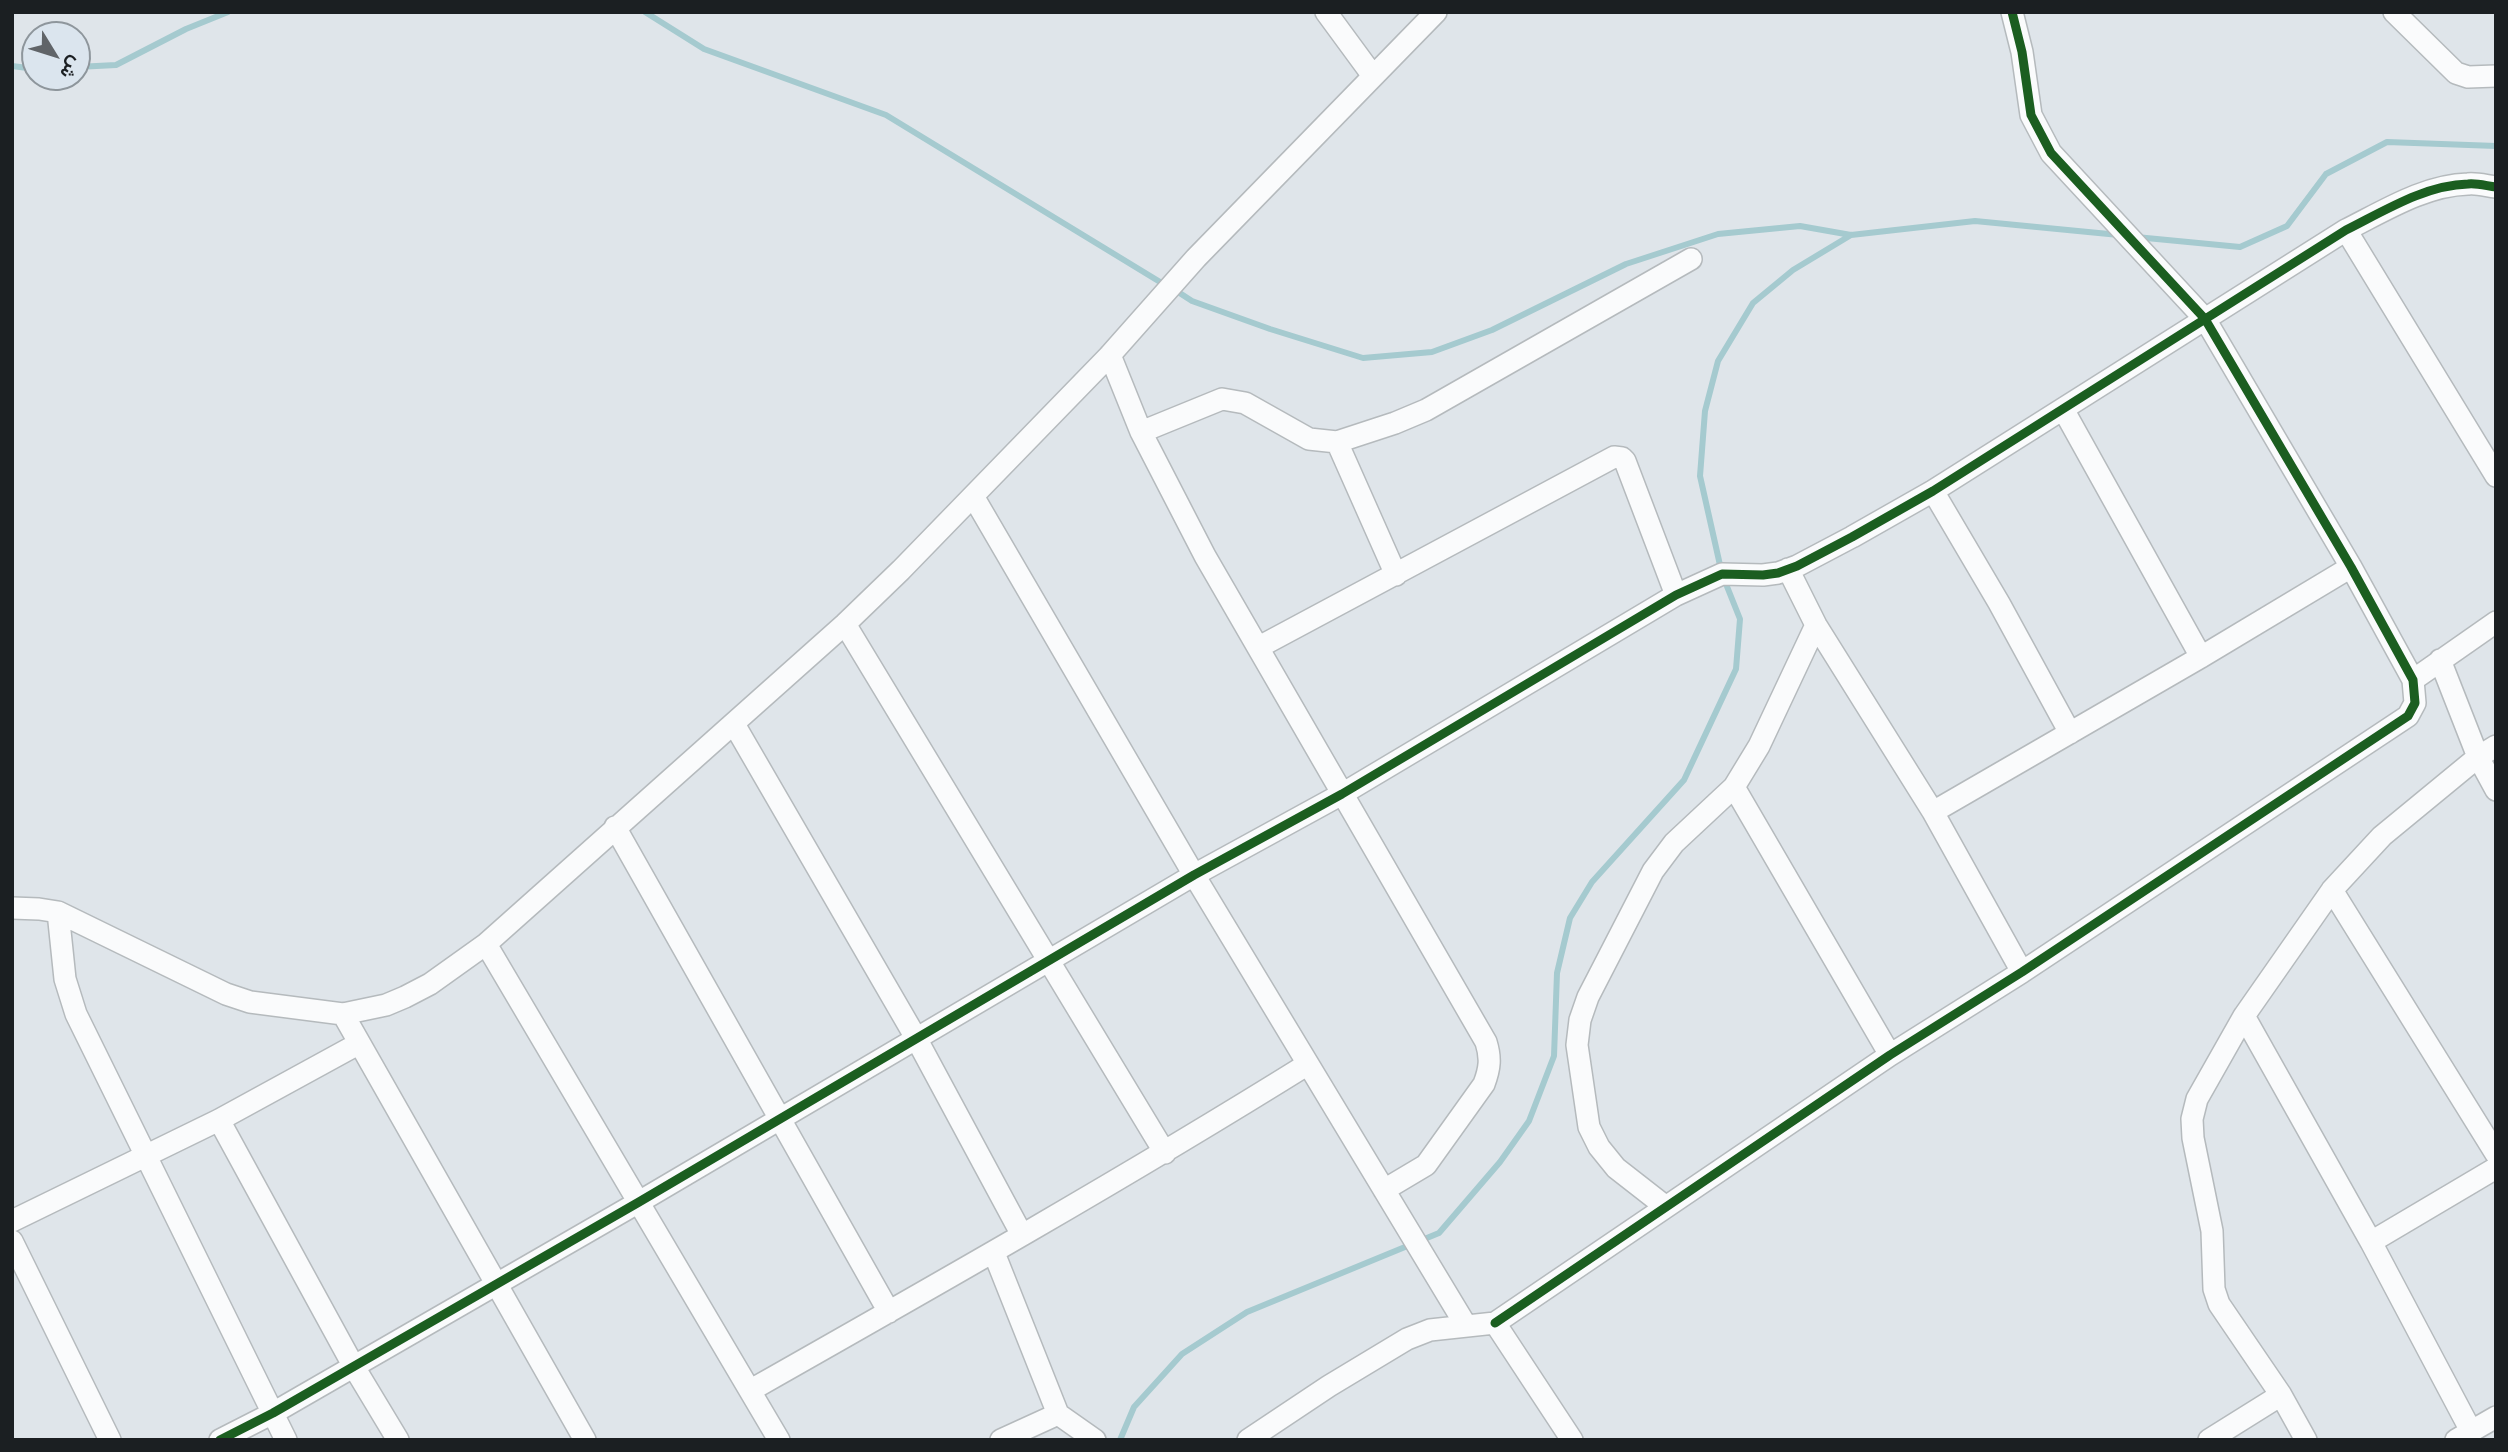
<!DOCTYPE html>
<meta charset="utf-8">
<style>
body{margin:0}
#map{position:relative;width:2508px;height:1452px;overflow:hidden;background:#dfe5ea;font-family:"Fira Sans Condensed",Vazirmatn,sans-serif}
canvas{display:block}
.frame{position:absolute;inset:0;border:14px solid #1b1f22;pointer-events:none}
.north{position:absolute;left:21px;top:21px;width:70px;height:70px;box-sizing:border-box;background:#dbe5ee;border:2px solid #8e969c;border-radius:50%;rotate:128deg;font-size:19px;font-weight:700;line-height:28px;text-align:center;color:#1b1f22}
.north::after{content:'';display:block;margin:auto;width:24px;height:32px;background:#606468;clip-path:polygon(50% 0,100% 100%,50% 72%,0 100%)}
</style>
<div id="map">
<canvas width="2508" height="1452"></canvas>
<div class="frame"></div>
<div class="north">ش</div>
</div>
<script>
const context = document.querySelector('canvas').getContext('2d');
context.lineJoin = 'round';
function stroke(path, color, width, dash) {
  context.strokeStyle = color;
  context.lineWidth = width;
  context.lineCap = dash ? 'butt' : 'round';
  context.setLineDash(dash || []);
  context.stroke(path);
}
const stream = new Path2D(`
 M 645,12 L 704,49 L 886,115 L 1165,285
 M 12,66 L 35,69
 M 77,67 L 116,65 L 186,29 L 228,12
 M 2136,237 L 2240,247 L 2287,226 L 2326,174 L 2387,142 L 2496,146
 M 1175,290 L 1192,301 L 1270,329 L 1363,358 L 1432,352 L 1492,330 L 1626,264 L 1718,234 L 1800,226 L 1851,235 L 1975,221 L 2119,235
 M 1120,1440 L 1134,1407 L 1182,1354 L 1247,1312 L 1439,1233 L 1500,1162 L 1529,1121 L 1554,1056 L 1557,973 L 1570,918 L 1592,882 L 1684,780 L 1736,669 L 1740,619 L 1722,574 L 1700,476 L 1705,411 L 1718,361 L 1753,303 L 1793,270 L 1851,235`);
const minor = new Path2D(`
 M 1326,12 L 1373,76
 M 2394,12 L 2456,73 L 2468,77 L 2496,76
 M 2346,230 L 2496,476
 M 1110,355 L 1141,432 L 1205,556 L 1486,1042 C 1491,1058 1490,1068 1484,1084 L 1426,1165 L 1384,1190
 M 2063,409 L 2201,657
 M 1141,432 L 1222,399 L 1245,403 L 1309,439 L 1337,442 L 1395,423 L 1426,410 L 1691,259
 M 1337,442 L 1396,575
 M 1933,491 L 1999,603 L 2070,733
 M 973,496 L 1194,875 L 1465,1324
 M 1788,569 L 1816,625 L 1933,812 L 2022,972
 M 845,624 L 1165,1153
 M 1816,625 L 1759,746 L 1734,787 L 1890,1055
 M 1259,647 L 1614,457 L 1622,458 L 1625,461 L 1676,595
 M 2440,660 L 2478,757 L 2496,790
 M 2413,680 L 2496,622
 M 734,724 L 916,1038 L 1022,1235
 M 1933,812 L 2201,657 L 2351,567
 M 615,827 L 889,1312
 M 2332,890 L 2496,1154
 M 12,908 L 39,909 L 58,912 L 226,994 L 250,1002 L 343,1014 L 386,1005 L 405,997 L 430,984 L 486,944 L 845,624 L 901,570 L 1110,355 L 1196,258 L 1436,12
 M 58,912 L 65,979 L 76,1014 L 286,1440
 M 486,944 L 779,1440
 M 343,1014 L 585,1440
 M 2244,1016 L 2371,1242 L 2471,1431
 M 219,1120 L 354,1367 L 398,1440
 M 1666,1207 L 1616,1168 L 1599,1147 L 1589,1127 L 1577,1045 L 1580,1020 L 1588,997 L 1653,871 L 1674,843 L 1734,787
 M 12,1221 L 219,1120 L 358,1044
 M 12,1241 L 110,1440
 M 2371,1242 L 2496,1168
 M 994,1253 L 1058,1414
 M 1495,1323 L 1890,1055 L 2022,972 L 2408,716 L 2415,703 L 2413,680 L 2351,567 L 2205,319 L 2051,153 L 2031,115 L 2022,52 L 2012,12
 M 751,1390 C 938,1284 1125,1178 1308,1064
 M 220,1440 L 273,1413 L 639,1202 L 1194,875 L 1342,794 L 1676,595 L 1722,574 L 1763,575 L 1778,573 L 1797,566 L 1852,537 L 1933,491 L 2346,230 C 2384,211 2425,185 2468,184 C 2477,183 2487,186 2496,187
 M 1001,1440 L 1058,1414 L 1095,1440
 M 1248,1440 L 1329,1386 L 1407,1339 L 1430,1330 L 1495,1323 L 1572,1440
 M 2209,1440 L 2281,1395
 M 2306,1440 L 2281,1395 L 2219,1304 L 2214,1289 L 2212,1231 L 2193,1138 L 2192,1119 L 2197,1099 L 2244,1016 L 2332,890 L 2382,836 L 2478,757 L 2496,746
 M 2456,1440 L 2496,1417`);
const cycleway = new Path2D(`
 M 1495,1323 L 1890,1055 L 2022,972 L 2408,716 L 2415,703 L 2413,680 L 2351,567 L 2205,319 L 2051,153 L 2031,115 L 2022,52 L 2012,12
 M 220,1440 L 273,1413 L 639,1202 L 1194,875 L 1342,794 L 1676,595 L 1722,574 L 1763,575 L 1778,573 L 1797,566 L 1852,537 L 1933,491 L 2346,230 C 2384,211 2425,185 2468,184 C 2477,183 2487,186 2496,187`);
stroke(stream, '#a5cacf', 6);
stroke(minor, '#b5babd', 24);
stroke(minor, '#fafbfc', 21);
stroke(cycleway, '#1b5e20', 9);
</script>
